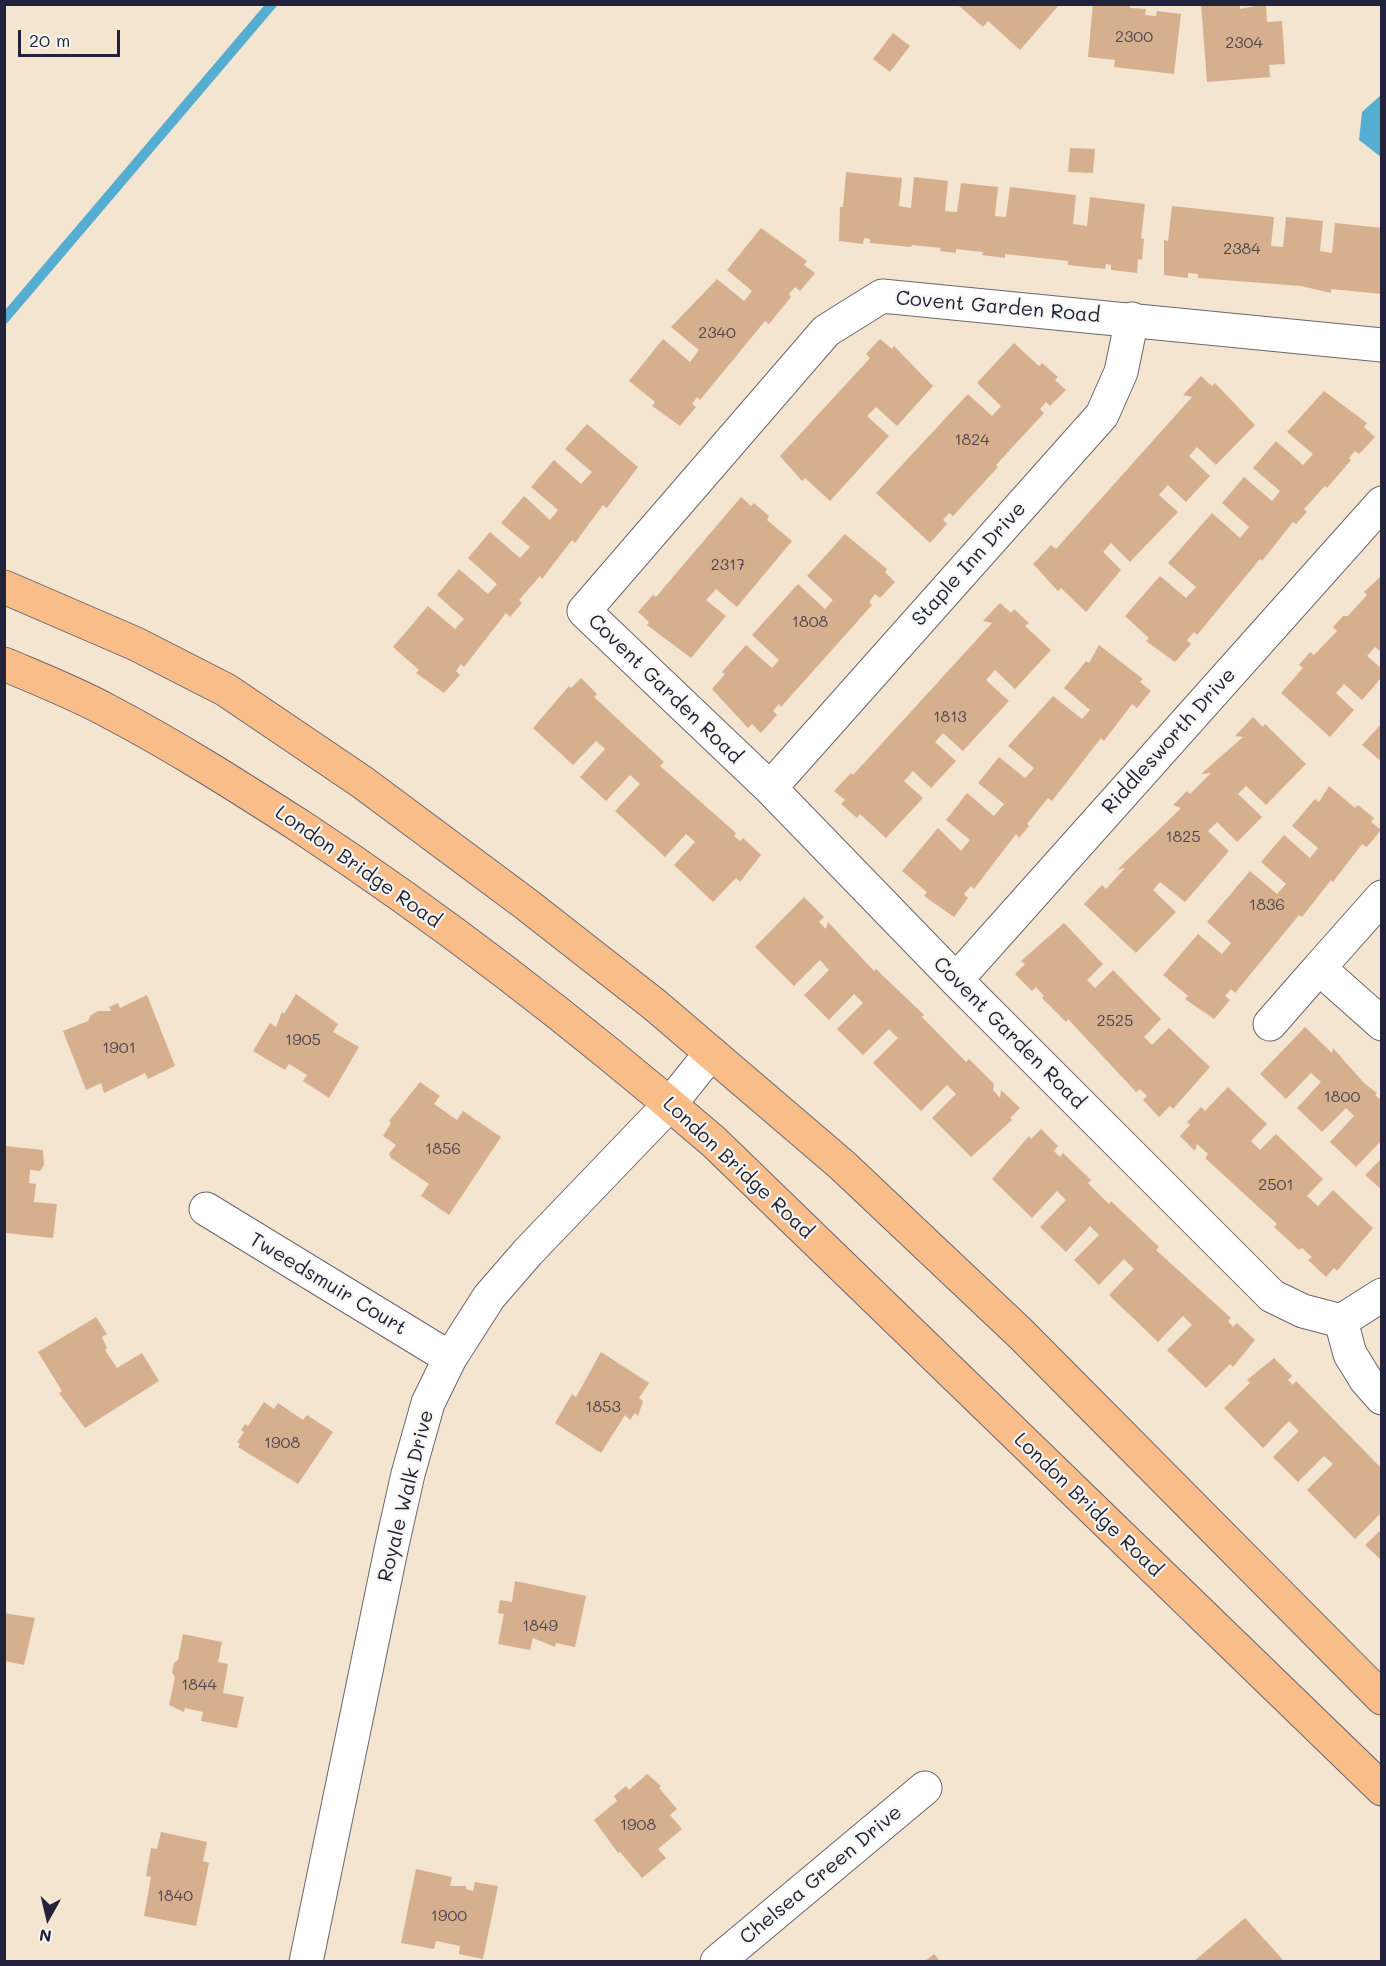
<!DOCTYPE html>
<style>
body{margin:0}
#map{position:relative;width:1386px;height:1966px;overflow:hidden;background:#f4e5d1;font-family:Mali,sans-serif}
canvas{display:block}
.frame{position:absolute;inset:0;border:6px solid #22223b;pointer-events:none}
.north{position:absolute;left:18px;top:1888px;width:60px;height:60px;-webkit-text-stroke:4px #f6f6f2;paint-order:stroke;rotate:188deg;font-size:16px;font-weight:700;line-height:24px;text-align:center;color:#22223b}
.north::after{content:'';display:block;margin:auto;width:21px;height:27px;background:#22223b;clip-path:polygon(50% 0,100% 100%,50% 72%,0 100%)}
.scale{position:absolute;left:18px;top:30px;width:102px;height:27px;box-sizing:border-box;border:3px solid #22223b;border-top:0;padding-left:8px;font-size:18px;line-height:21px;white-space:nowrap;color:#22223b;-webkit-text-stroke:4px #f6f6f2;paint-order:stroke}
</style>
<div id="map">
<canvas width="1386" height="1966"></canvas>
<div class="frame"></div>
<div class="north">N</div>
<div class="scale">20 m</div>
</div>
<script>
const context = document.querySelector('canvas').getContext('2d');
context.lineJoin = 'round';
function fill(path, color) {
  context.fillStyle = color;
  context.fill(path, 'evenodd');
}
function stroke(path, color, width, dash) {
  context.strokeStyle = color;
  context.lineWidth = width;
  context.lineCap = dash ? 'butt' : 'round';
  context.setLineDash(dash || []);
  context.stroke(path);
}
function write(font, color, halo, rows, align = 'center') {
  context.font = font + ' Mali,sans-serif';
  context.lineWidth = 4.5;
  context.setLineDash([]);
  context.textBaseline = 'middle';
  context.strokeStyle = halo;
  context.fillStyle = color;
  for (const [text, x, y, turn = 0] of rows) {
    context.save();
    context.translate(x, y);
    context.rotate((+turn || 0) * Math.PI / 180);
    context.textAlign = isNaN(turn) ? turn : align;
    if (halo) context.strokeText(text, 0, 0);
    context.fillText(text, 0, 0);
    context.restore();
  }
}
const water = new Path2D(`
 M 1381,95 L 1381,157 L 1359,140 L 1362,112 Z`);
const stream = new Path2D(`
 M 4,319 L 272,4`);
const building = new Path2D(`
 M 957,4 L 1060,4 L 1020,50 L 988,21 L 983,27 Z
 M 1093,4 L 1130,4 L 1130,8 L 1146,9 L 1145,15 L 1156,16 L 1157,11 L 1181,14 L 1174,74 L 1114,67 L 1115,60 L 1088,57 Z
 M 1201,4 L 1240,4 L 1240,9 L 1266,4 L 1267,22 L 1282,21 L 1285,64 L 1269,65 L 1270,77 L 1207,82 Z
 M 893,33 L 910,46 L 890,72 L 873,59 Z
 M 1070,148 L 1095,149 L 1093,173 L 1068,172 Z
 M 846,172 L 902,178 L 899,206 L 911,208 L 914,177 L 948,181 L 945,211 L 957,212 L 961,183 L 998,187 L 995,216 L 1006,217 L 1010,187 L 1076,195 L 1073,224 L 1087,226 L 1090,197 L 1145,204 L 1141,238 L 1144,239 L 1142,260 L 1138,259 L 1137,273 L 1111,270 L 1111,265 L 1106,264 L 1105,269 L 1068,265 L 1068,261 L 1005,254 L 1005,258 L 982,255 L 983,252 L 956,249 L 956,253 L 940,251 L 941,248 L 912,245 L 911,247 L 870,243 L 870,239 L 864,238 L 863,244 L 839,241 L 840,207 L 843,207 Z
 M 1172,206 L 1274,217 L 1271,246 L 1283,247 L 1286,217 L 1323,221 L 1320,251 L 1332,253 L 1335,223 L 1382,228 L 1382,294 L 1331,289 L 1331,293 L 1301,286 L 1198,278 L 1198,274 L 1188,273 L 1188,278 L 1164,275 L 1164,240 L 1168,241 Z
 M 761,228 L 807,261 L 804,265 L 815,273 L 800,291 L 795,287 L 789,294 L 791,297 L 769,324 L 765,321 L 700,400 L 697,397 L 692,404 L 696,407 L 680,426 L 652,406 L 655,402 L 629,381 L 663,339 L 690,362 L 699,350 L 671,327 L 717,279 L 744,301 L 752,291 L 727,270 Z
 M 880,339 L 892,349 L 894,346 L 933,386 L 897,426 L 876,407 L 867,416 L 889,436 L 830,501 L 805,478 L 802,481 L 780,456 L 870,358 L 866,354 Z
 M 1014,343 L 1039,366 L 1042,363 L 1058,377 L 1055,380 L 1066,390 L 1050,406 L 1046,402 L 1040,409 L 1044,413 L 996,465 L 998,467 L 953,516 L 949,513 L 943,520 L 947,524 L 930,543 L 876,493 L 968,394 L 992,416 L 1001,406 L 977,383 Z
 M 1201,376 L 1212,386 L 1215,383 L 1255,425 L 1216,465 L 1197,447 L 1189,456 L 1210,476 L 1186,502 L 1168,485 L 1159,495 L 1178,512 L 1130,562 L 1111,543 L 1103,552 L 1121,570 L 1086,612 L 1061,588 L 1058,591 L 1033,564 L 1051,545 L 1056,549 L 1192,397 L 1183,395 Z
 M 1324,391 L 1367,423 L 1364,427 L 1375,437 L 1359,454 L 1355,451 L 1349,458 L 1351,460 L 1327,488 L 1325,486 L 1304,509 L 1307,512 L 1296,524 L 1293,522 L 1262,561 L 1260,559 L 1197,635 L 1194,632 L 1187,640 L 1191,644 L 1175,662 L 1146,641 L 1149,638 L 1125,616 L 1160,576 L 1186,598 L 1196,587 L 1168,563 L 1212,513 L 1240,538 L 1249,527 L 1222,503 L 1244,477 L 1272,501 L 1280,491 L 1253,468 L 1276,441 L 1303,465 L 1313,454 L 1287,432 Z
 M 587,424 L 638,467 L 607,508 L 603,505 L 575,543 L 572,540 L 542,579 L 540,576 L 519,600 L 522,603 L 510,617 L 506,613 L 464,667 L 461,664 L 456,671 L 460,675 L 444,693 L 416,673 L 419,670 L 393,647 L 428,606 L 455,629 L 464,619 L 437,595 L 459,569 L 488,594 L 497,584 L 468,558 L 490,532 L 520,558 L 530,547 L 501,523 L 524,496 L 550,520 L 558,510 L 531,487 L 554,460 L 581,484 L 592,472 L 565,449 Z
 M 741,497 L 751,506 L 754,503 L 769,516 L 767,520 L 792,541 L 737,607 L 716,589 L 706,600 L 726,616 L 691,658 L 647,625 L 649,622 L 638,612 L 653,595 L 656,597 Z
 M 845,534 L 887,569 L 885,572 L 895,582 L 880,598 L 875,594 L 869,602 L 872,605 L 781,707 L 779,704 L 773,711 L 777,715 L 761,733 L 752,724 L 748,728 L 712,689 L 725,674 L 722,672 L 746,645 L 772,668 L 779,660 L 752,635 L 798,584 L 825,609 L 833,600 L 807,576 Z
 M 1382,575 L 1382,653 L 1375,647 L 1367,656 L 1382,669 L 1382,677 L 1362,700 L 1344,684 L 1336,693 L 1354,710 L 1330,737 L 1281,693 L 1303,668 L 1299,665 L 1310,652 L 1314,655 L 1337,631 L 1333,627 L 1343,616 L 1348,616 L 1367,595 L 1364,592 Z
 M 1000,603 L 1011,613 L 1014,609 L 1029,623 L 1025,626 L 1051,650 L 1015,689 L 995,670 L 986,680 L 1009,701 L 963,751 L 943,733 L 935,742 L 956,761 L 931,788 L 913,771 L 904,781 L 923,798 L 886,838 L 860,814 L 857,818 L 841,804 L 845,800 L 834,791 L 851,773 L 853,775 L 992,623 L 983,621 Z
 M 1099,645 L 1143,679 L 1140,682 L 1151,691 L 1137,708 L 1132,704 L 1104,741 L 1101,738 L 1052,801 L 1048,798 L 1027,824 L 1029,826 L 1019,838 L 1016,834 L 974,889 L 971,886 L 964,894 L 968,898 L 954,917 L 924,896 L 927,892 L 902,871 L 938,828 L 961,851 L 970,840 L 946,820 L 967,793 L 994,816 L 1004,804 L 978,783 L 999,757 L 1025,778 L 1034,768 L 1008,746 L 1053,696 L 1082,719 L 1090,710 L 1064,688 L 1086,661 L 1089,663 Z
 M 581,678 L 597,694 L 594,697 L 664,762 L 660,766 L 736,833 L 734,836 L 740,841 L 743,838 L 761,855 L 740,882 L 736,878 L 713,902 L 674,865 L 695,842 L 686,834 L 665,857 L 615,811 L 640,784 L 630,775 L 606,801 L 580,777 L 605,749 L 596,741 L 573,765 L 533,728 L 569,686 L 571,688 Z
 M 1253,717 L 1263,727 L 1265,724 L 1306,764 L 1266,805 L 1246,786 L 1238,794 L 1262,817 L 1237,842 L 1217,822 L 1208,831 L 1229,851 L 1185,902 L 1160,882 L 1153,890 L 1176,912 L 1136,953 L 1084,904 L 1102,885 L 1106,889 L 1125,868 L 1117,870 L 1181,808 L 1173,805 L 1187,791 L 1190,794 L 1211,773 L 1201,774 L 1243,737 L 1235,736 Z
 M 1382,723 L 1382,762 L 1362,745 Z
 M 1329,786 L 1355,808 L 1358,805 L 1374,818 L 1371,822 L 1381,830 L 1367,847 L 1362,844 L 1333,882 L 1331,880 L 1302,917 L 1299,915 L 1235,993 L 1231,989 L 1225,996 L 1230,1000 L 1214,1019 L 1185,999 L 1188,996 L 1163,975 L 1198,934 L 1222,954 L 1231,943 L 1207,922 L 1250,871 L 1277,894 L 1286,884 L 1261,862 L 1284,835 L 1310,858 L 1318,848 L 1292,826 L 1315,799 L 1319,802 Z
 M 804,897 L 824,917 L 819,922 L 826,929 L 828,922 L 874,971 L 876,969 L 924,1015 L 922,1017 L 966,1062 L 969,1059 L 994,1084 L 993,1090 L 1000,1098 L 1001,1090 L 1020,1108 L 1010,1118 L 1012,1120 L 971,1157 L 932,1118 L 956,1094 L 947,1085 L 921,1111 L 873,1063 L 898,1038 L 889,1029 L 863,1055 L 837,1029 L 863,1003 L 854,994 L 829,1020 L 804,995 L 829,970 L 820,960 L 794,986 L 755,947 Z
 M 1064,923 L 1103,964 L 1087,980 L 1095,988 L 1113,970 L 1161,1019 L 1144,1037 L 1152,1045 L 1169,1028 L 1210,1067 L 1173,1109 L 1170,1106 L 1159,1117 L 1143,1100 L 1147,1096 L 1140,1089 L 1136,1092 L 1068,1019 L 1066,1022 L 1042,998 L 1044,996 L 1036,987 L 1032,991 L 1015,974 L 1025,964 L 1021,961 Z
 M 296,994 L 338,1024 L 333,1032 L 359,1047 L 329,1098 L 303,1081 L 307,1075 L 289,1064 L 285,1070 L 253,1051 L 270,1023 L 276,1027 L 282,1012 L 284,1014 Z
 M 147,995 L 175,1066 L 148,1079 L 145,1073 L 104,1093 L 101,1083 L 86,1090 L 63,1031 L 88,1021 L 91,1015 L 98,1011 L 111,1011 L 109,1007 L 118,1003 L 120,1008 Z
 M 1305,1027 L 1332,1053 L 1333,1048 L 1364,1083 L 1377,1093 L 1375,1095 L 1382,1101 L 1382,1140 L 1356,1167 L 1330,1142 L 1354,1116 L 1346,1108 L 1322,1132 L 1297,1108 L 1321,1082 L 1311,1073 L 1286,1099 L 1260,1074 Z
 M 420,1082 L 440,1096 L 434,1104 L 457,1120 L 463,1111 L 501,1137 L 449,1215 L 421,1196 L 429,1184 L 391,1158 L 389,1154 L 396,1145 L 383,1136 L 391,1123 L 389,1121 Z
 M 1228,1087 L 1267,1124 L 1251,1141 L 1260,1150 L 1276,1134 L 1323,1179 L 1307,1196 L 1318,1206 L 1333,1190 L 1373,1228 L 1337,1271 L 1334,1268 L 1326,1277 L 1308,1260 L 1312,1257 L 1302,1248 L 1299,1250 L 1274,1227 L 1277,1224 L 1205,1158 L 1208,1154 L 1197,1144 L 1195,1151 L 1180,1136 L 1190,1125 L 1187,1122 L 1201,1107 L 1205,1111 Z
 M 1041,1129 L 1058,1146 L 1054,1151 L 1060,1157 L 1063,1153 L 1091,1180 L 1088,1183 L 1109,1204 L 1111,1201 L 1159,1247 L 1156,1250 L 1231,1318 L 1228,1321 L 1233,1327 L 1237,1323 L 1255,1340 L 1233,1367 L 1230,1364 L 1206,1388 L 1167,1350 L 1192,1325 L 1183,1316 L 1158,1342 L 1109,1295 L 1134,1269 L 1124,1259 L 1099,1285 L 1074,1260 L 1099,1235 L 1090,1226 L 1066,1252 L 1040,1227 L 1066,1200 L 1057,1191 L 1032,1218 L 992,1179 L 1029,1136 L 1031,1139 Z
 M 5,1146 L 43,1150 L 44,1165 L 40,1171 L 30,1170 L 29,1183 L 36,1184 L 34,1202 L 57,1204 L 53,1238 L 5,1233 Z
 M 1382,1158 L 1382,1190 L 1365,1175 Z
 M 96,1317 L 107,1334 L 102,1337 L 107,1348 L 105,1350 L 117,1368 L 142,1353 L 159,1381 L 85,1428 L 59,1393 L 62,1391 L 38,1352 Z
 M 601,1352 L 649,1383 L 639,1398 L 643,1401 L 638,1416 L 635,1413 L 630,1420 L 625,1415 L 601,1453 L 555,1423 L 572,1394 L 576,1397 Z
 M 1274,1358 L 1292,1376 L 1288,1380 L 1293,1385 L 1296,1381 L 1382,1469 L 1382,1512 L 1355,1539 L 1307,1490 L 1333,1464 L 1324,1456 L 1298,1482 L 1273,1457 L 1299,1431 L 1289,1421 L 1263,1448 L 1224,1408 L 1250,1383 L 1247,1380 Z
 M 264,1402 L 274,1409 L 278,1403 L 303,1420 L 307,1415 L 333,1432 L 298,1484 L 238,1447 L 240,1444 L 237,1442 L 244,1432 L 241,1430 L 245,1424 L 248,1426 Z
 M 1382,1529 L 1382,1561 L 1365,1545 Z
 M 515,1581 L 586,1596 L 575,1647 L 556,1643 L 555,1647 L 533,1638 L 530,1650 L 498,1644 L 504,1614 L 498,1613 L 500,1600 L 512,1602 Z
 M 4,1613 L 35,1618 L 24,1665 L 4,1661 Z
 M 183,1634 L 222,1642 L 218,1662 L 228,1664 L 223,1693 L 244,1697 L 237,1728 L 201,1721 L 203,1712 L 185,1708 L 184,1712 L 169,1705 L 175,1677 L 172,1672 L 174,1663 L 178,1660 Z
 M 647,1774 L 661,1786 L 659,1788 L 677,1809 L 670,1815 L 682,1829 L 658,1849 L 666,1858 L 642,1878 L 620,1852 L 618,1853 L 594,1820 L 617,1801 L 614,1796 L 626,1786 L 629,1790 Z
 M 161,1832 L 207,1842 L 203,1861 L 209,1863 L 196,1926 L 144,1916 L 151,1877 L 146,1876 L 151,1848 L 157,1849 Z
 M 416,1869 L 452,1877 L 450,1886 L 466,1886 L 466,1889 L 473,1891 L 475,1882 L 498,1886 L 483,1959 L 459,1954 L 460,1946 L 436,1941 L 434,1949 L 401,1943 Z
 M 1245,1918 L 1285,1962 L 1193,1962 Z
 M 934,1954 L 941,1962 L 924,1962 Z`);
const minor = new Path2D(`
 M 1382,345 L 882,296 L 826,331 L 584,611 L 770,788 L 956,980 L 1272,1296 L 1303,1311 L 1341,1321 L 1382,1295
 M 770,788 L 1102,415 L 1121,372 L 1132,319
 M 1382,897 L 1319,968 L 1382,1024
 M 956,980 L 1382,503
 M 1270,1024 L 1319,968
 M 206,1209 L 450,1358
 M 1341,1321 L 1350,1354 L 1366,1380 L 1382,1398
 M 306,1962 L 392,1545 L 408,1474 L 428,1403 L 450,1358 L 489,1297 L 528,1252 L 670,1104 L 711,1053
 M 717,1962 L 925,1788`);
const major = new Path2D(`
 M 4,587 L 136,644 L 226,690 L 362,782 L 526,904 L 655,1005 L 842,1165 L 1021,1334 L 1382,1698
 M 4,664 C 39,679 75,693 108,711 C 175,746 239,787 303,828 C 447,923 583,1029 714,1142 L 1382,1789`);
const numberNames = [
 ["2300",1134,37],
 ["2304",1244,43],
 ["2384",1242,249],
 ["2340",717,333],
 ["1824",972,440],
 ["2317",728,565],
 ["1808",810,622],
 ["1813",950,717],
 ["1825",1183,837],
 ["1836",1267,905],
 ["2525",1115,1021],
 ["1905",303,1040],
 ["1901",119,1048],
 ["1800",1342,1097],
 ["1856",443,1149],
 ["2501",1276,1185],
 ["1853",603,1407],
 ["1908",282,1443],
 ["1849",540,1626],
 ["1844",199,1685],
 ["1908",638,1825],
 ["1840",175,1896],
 ["1900",449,1916]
];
const streetNames = [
 ["Covent Garden Road",998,307,5],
 ["Staple Inn Drive",969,564,-48],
 ["Covent Garden Road",665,689,44],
 ["Riddlesworth Drive",1169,741,-48],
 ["London Bridge Road",358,867,35],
 ["Covent Garden Road",1009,1033,45],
 ["London Bridge Road",738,1168,43],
 ["Tweedsmuir Court",328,1284,31],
 ["Royale Walk Drive",406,1496,-76],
 ["London Bridge Road",1088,1505,44],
 ["Chelsea Green Drive",821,1875,-40]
];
fill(water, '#55add2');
stroke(stream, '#55add2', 10);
fill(building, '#d6af8e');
stroke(minor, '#6c6670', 35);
stroke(major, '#6c6670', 35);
stroke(minor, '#fff', 33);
stroke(major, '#f8bd89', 33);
write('16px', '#4f4550', null, numberNames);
write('20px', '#22223b', '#f6f6f2', streetNames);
</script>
